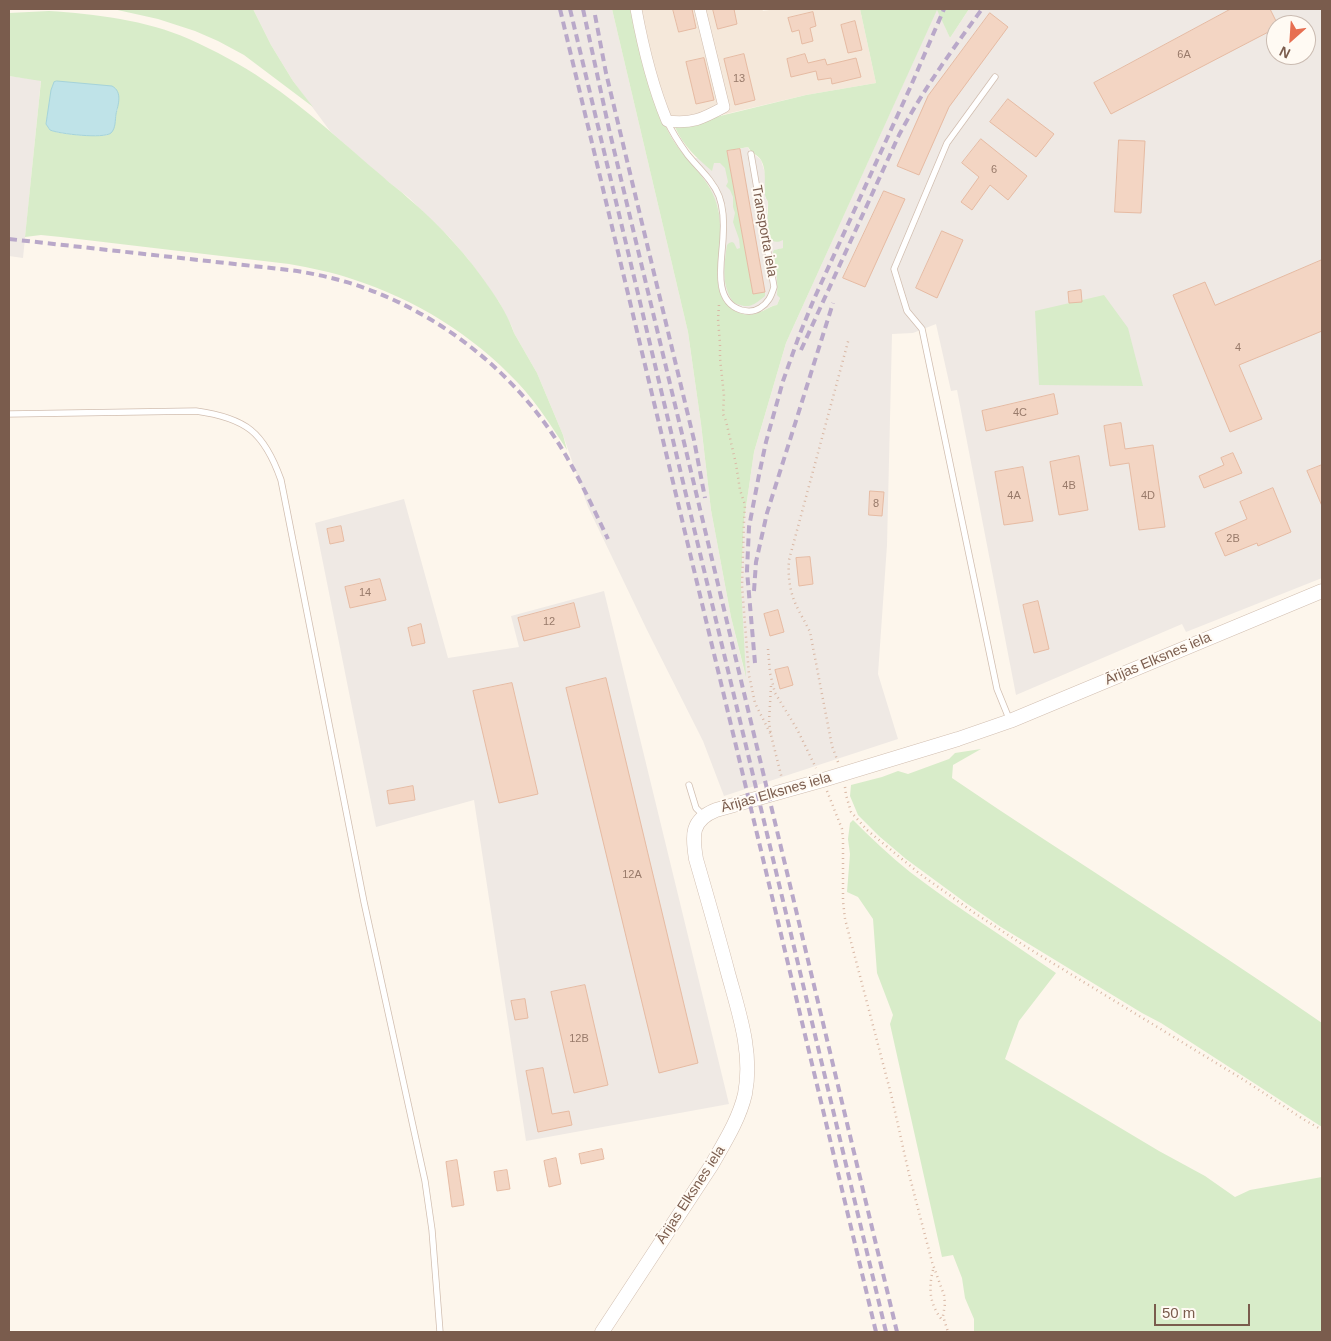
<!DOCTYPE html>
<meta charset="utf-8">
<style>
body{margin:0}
#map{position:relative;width:1331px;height:1341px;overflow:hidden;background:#fdf6ec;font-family:Arial,sans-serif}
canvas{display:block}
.frame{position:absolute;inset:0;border:10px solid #7a5c4d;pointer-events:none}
.north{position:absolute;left:1266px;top:15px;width:50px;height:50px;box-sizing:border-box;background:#fffaf3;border:1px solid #cabbb1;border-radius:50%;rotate:206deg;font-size:14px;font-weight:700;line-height:20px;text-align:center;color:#7a5c4d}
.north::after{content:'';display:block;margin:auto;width:18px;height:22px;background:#e76f51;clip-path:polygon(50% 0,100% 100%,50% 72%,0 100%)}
.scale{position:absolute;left:1154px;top:1304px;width:96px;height:22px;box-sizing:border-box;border:2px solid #7a5c4d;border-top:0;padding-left:6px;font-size:15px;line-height:18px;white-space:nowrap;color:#7a5c4d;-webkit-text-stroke:4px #fffaf3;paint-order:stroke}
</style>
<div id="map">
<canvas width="1331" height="1341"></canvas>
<div class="frame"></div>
<div class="north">N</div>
<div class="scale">50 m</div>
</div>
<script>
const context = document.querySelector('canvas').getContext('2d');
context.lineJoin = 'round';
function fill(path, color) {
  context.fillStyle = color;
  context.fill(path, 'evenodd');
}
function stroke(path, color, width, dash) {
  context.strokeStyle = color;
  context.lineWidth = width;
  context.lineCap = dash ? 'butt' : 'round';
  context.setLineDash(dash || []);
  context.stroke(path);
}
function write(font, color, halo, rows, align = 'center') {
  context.font = font + ' Arial,sans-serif';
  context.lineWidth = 4;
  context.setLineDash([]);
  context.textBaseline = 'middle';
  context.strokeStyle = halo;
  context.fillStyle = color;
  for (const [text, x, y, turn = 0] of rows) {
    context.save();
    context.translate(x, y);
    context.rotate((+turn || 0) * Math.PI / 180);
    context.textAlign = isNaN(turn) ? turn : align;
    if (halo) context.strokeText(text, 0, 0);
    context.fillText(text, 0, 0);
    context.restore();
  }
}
const residential = new Path2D(`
 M 633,9 L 762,9 L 763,11 L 776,9 L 860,9 L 876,83 L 806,95 L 667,128 L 661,116 Z`);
const industrial = new Path2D(`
 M 253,9 L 612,9 L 688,332 L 701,424 L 711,510 L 731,617 L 745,674 L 741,583 L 744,521 L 754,452 L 786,343 L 937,9 L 950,38 L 969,9 L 1322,9 L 1322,578 L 1186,632 L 1182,624 L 1016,695 L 957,390 L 951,391 L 936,324 L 913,333 L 892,334 L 887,545 L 878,674 L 898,739 L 724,796 L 703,741 L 647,630 L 588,507 L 563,435 L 537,373 L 514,333 L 512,327 L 499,302 L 468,259 L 450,238 L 408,197 L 383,178 L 330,131 L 293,81 L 271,45 ZM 1276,25 L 1306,25 L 1306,55 L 1276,55 Z
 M 9,76 L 41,80 L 23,258 L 9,256 Z
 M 748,147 L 749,150 L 761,160 L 765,173 L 765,197 L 768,202 L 767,214 L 783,239 L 783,248 L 775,250 L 778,287 L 777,293 L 780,298 L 777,305 L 772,306 L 760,312 L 746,315 L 738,313 L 732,309 L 725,302 L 721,296 L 718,285 L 718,274 L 720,233 L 718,208 L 709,186 L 687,160 Z
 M 404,499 L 448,658 L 519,647 L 511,616 L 604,591 L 729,1104 L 526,1141 L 474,800 L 376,827 L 315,523 Z`);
const green = new Path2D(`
 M 113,9 L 253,9 L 271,45 L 293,81 L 313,107 L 244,55 L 218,41 L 195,31 L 158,19 Z
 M 612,9 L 633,9 C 639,31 644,53 650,75 C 655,95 660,115 669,133 C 683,160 712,178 718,209 C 721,222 720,235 720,247 C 719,265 713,288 726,303 C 734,313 747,318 760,312 C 766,310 770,306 777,305 L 780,298 L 777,295 C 778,280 776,267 773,252 L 774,250 L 783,248 L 783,240 C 762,251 769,210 768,202 C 767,200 765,197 765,195 C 764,184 767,170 761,160 C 758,155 751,153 748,147 L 727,151 L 753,294 L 765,292 L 765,296 C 753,306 749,309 734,303 C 721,286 724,265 727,245 L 729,243 L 732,242 L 734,243 L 737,249 L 740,248 L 739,239 L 733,222 L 735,213 L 733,207 L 733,197 L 730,190 L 726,186 L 728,182 L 725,168 L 720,163 L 714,163 L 712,171 C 697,158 683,146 675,127 L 806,95 L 876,83 L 860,9 L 969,9 L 950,38 L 937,10 L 786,343 L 754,452 L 744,521 L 741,583 L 746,677 L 731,617 L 711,510 L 701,424 L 688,332 Z
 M 49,11 C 95,14 146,20 189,39 C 215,51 241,64 265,81 C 307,109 344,144 382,176 C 390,184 400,190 408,198 C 440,225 468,256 491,290 C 500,303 509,318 514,333 L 537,373 L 563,435 L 567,450 C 552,427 537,403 518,383 C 473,335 415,299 352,279 C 332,272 311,268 289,264 L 61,237 L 41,235 L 25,237 L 41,81 L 9,76 L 9,13 ZM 53,85 L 118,109 L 116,113 L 115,123 L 108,135 C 96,137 61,135 50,130 L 46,124 Z
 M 1104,295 L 1128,328 L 1143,386 L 1039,385 L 1035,311 Z
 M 981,749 L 953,765 L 952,778 C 1074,861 1201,939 1322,1023 L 1322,1127 L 1161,1023 L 1142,1013 L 1001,927 L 966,903 L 906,859 L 879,836 L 858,815 L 850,796 L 851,785 L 882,777 L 898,771 L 908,774 L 949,759 L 955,753 Z
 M 853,820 C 871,838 890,856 910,872 C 957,908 1007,939 1056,973 L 1019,1021 L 1005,1059 L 1159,1151 L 1205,1176 L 1235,1197 L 1250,1190 L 1322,1177 L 1322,1332 L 974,1332 L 974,1319 L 965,1298 L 962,1278 L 953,1255 L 942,1257 L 890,1024 L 893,1015 L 877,973 L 873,919 L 858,897 L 847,892 L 850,854 L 848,839 L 850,823 Z`);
const water = new Path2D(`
 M 57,81 L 112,86 C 123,92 118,105 116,114 C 115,120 116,128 111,133 C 104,139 59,134 50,130 L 46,124 L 51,90 L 54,82 Z`);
const building = new Path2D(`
 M 673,9 L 692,9 L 696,28 L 679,32 Z
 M 713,9 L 734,9 L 737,24 L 718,29 Z
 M 1231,9 L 1270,9 L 1278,25 L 1276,25 L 1276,28 L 1111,114 L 1094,83 Z
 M 813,12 L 816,26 L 810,28 L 813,41 L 802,44 L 799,30 L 792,32 L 788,18 Z
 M 990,13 L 1008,27 L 949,107 L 919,175 L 897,166 L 928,96 Z
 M 855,21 L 862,50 L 848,53 L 841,25 Z
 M 744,54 L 755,100 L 735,105 L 724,59 Z
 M 805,54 L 808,63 L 825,59 L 827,65 L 856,58 L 861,77 L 832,84 L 831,78 L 818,80 L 816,71 L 791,77 L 787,59 Z
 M 704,58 L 714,100 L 696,104 L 686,62 Z
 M 1008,99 L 1054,134 L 1036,157 L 990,122 Z
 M 981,139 L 1027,176 L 1008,200 L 990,185 L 972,210 L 961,202 L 979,177 L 962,163 Z
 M 1119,140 L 1145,141 L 1141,213 L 1115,212 Z
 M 740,149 L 765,292 L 753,294 L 727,151 Z
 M 884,191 L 905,199 L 865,287 L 843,278 Z
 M 942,231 L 963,240 L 937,298 L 916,288 Z
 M 1322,260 L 1322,331 L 1239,365 L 1262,419 L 1230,432 L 1173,295 L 1205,282 L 1215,305 Z
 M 1081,290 L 1082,302 L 1069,303 L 1068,292 Z
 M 1054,394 L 1058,414 L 986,431 L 982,411 Z
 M 1121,423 L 1125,449 L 1153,445 L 1165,527 L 1139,530 L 1129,463 L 1110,466 L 1104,426 Z
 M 1233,453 L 1242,473 L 1204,488 L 1199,476 L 1224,465 L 1221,458 Z
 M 1079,456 L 1088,510 L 1059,515 L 1050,462 Z
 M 1322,465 L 1322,506 L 1307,471 Z
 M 1023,467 L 1033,521 L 1004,525 L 995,472 Z
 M 1273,488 L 1291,532 L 1258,546 L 1257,543 L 1225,556 L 1215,533 L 1247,519 L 1240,502 Z
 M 870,491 L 884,492 L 882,516 L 869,515 Z
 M 341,526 L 344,541 L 330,544 L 327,529 Z
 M 810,557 L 813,584 L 799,586 L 796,558 Z
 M 380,579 L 386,600 L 350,608 L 345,587 Z
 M 1038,601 L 1049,649 L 1034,653 L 1023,605 Z
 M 574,603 L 580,627 L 524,641 L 518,618 Z
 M 778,610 L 784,632 L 770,636 L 764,614 Z
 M 421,624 L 425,643 L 412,646 L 408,628 Z
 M 788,667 L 793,685 L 780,689 L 775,670 Z
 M 606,678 L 698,1063 L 659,1073 L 566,688 Z
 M 512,683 L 538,794 L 499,803 L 473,691 Z
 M 413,786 L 415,800 L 389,804 L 387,791 Z
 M 585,985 L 608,1085 L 574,1093 L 551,992 Z
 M 525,999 L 528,1018 L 515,1020 L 511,1001 Z
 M 543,1068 L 552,1114 L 569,1111 L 572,1125 L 538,1132 L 526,1071 Z
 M 602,1149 L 604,1159 L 581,1164 L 579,1154 Z
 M 556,1158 L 561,1184 L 549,1187 L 544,1161 Z
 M 457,1160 L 464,1205 L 452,1207 L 446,1162 Z
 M 507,1170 L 510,1189 L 497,1191 L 494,1172 Z`);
const path = new Path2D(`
 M 719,305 L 718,319 L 720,344 L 720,358 L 724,396 L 723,414 L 726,421 L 736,464 L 740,490 L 745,505 L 744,521 L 742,586 L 749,675 L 755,703 L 771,735
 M 768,649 L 770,673 L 775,693 L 797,729 L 816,768
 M 771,686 L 769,722 L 771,735 L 782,779
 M 838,762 L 832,746 L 810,632 C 805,621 798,611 794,600 C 789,587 788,573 789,560 L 849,338
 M 845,787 L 846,795 L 851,812 L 867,830 L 920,874 L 973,912 L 1028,948 L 1244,1080 L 1303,1119 L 1322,1130
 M 827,791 L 842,829 L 843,839 L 843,901 L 845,919 L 891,1094 L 909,1174 L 932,1262 L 944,1295 L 945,1304 L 943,1316 L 948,1332
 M 933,1270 C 928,1289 930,1306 943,1321`);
const service = new Path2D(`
 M 995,77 L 947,143 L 894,269 L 907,311 L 922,329 L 997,689 L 1010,721
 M 667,121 C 672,132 679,143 687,154 C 698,168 712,179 719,196 C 724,209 724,224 723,238 C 722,261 712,301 741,310 C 748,312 754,312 760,308 C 768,303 771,297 774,287 L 751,154
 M 9,414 L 196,411 C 246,418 264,432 281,480 L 364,902 L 425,1181 L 432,1230 L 440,1332
 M 689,785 L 696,808 L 704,816`);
const minor = new Path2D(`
 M 636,9 C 643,47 652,85 667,121 C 692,124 702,119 724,107 L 700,9`);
const tertiary = new Path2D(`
 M 602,1332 L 711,1166 C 724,1143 739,1120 745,1094 C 753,1053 739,1013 728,973 C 718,935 707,897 696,859 C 692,835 691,820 716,810 L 823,780 L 958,739 L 1010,721 L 1322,591`);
const rail = new Path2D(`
 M 560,9 L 876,1332
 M 570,9 L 886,1332
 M 583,9 L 609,129 L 897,1332
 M 595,15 L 606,73 L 694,440 L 705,498
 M 9,239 L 289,270 C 312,273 334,278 356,285 C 437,312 511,369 557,441 C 577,472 592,506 608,539
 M 801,350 L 899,135 C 923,90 952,50 982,9
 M 754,591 L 756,562 L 767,513 L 833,303
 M 755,663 L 747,571 L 749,527 L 759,475 L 766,442 L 783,381 L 799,336 L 814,299 L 910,88 L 944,9`);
const numberNames = [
 ["6A",1184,55],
 ["13",739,79],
 ["6",994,170],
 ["4",1238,348],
 ["4C",1020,413],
 ["4B",1069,486],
 ["4A",1014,496],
 ["4D",1148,496],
 ["8",876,504],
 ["2B",1233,539],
 ["14",365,593],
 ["12",549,622],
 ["12A",632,875],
 ["12B",579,1039]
];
const streetNames = [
 ["Transporta iela",764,231,80],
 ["Ārijas Elksnes iela",1158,659,-23],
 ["Ārijas Elksnes iela",776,793,-16],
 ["Ārijas Elksnes iela",691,1195,-57]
];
fill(residential, '#f5e8da');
fill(industrial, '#efe9e4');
fill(green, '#d8ecc9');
fill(water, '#bfe3e8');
stroke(water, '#a5d3da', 1);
fill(building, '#f3d5c3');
stroke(building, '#e6bba3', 1);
stroke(service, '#d1beb0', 7);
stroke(minor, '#d1beb0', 12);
stroke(tertiary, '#d1beb0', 15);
stroke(path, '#d9b8a5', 2.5, [1, 4]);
stroke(service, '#fff', 5.5);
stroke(minor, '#fff', 11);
stroke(tertiary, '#fff', 14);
stroke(rail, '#b9a8c9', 4, [8, 5]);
write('11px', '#987a6a', null, numberNames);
write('14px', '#7a5c4d', '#fffaf3', streetNames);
</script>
